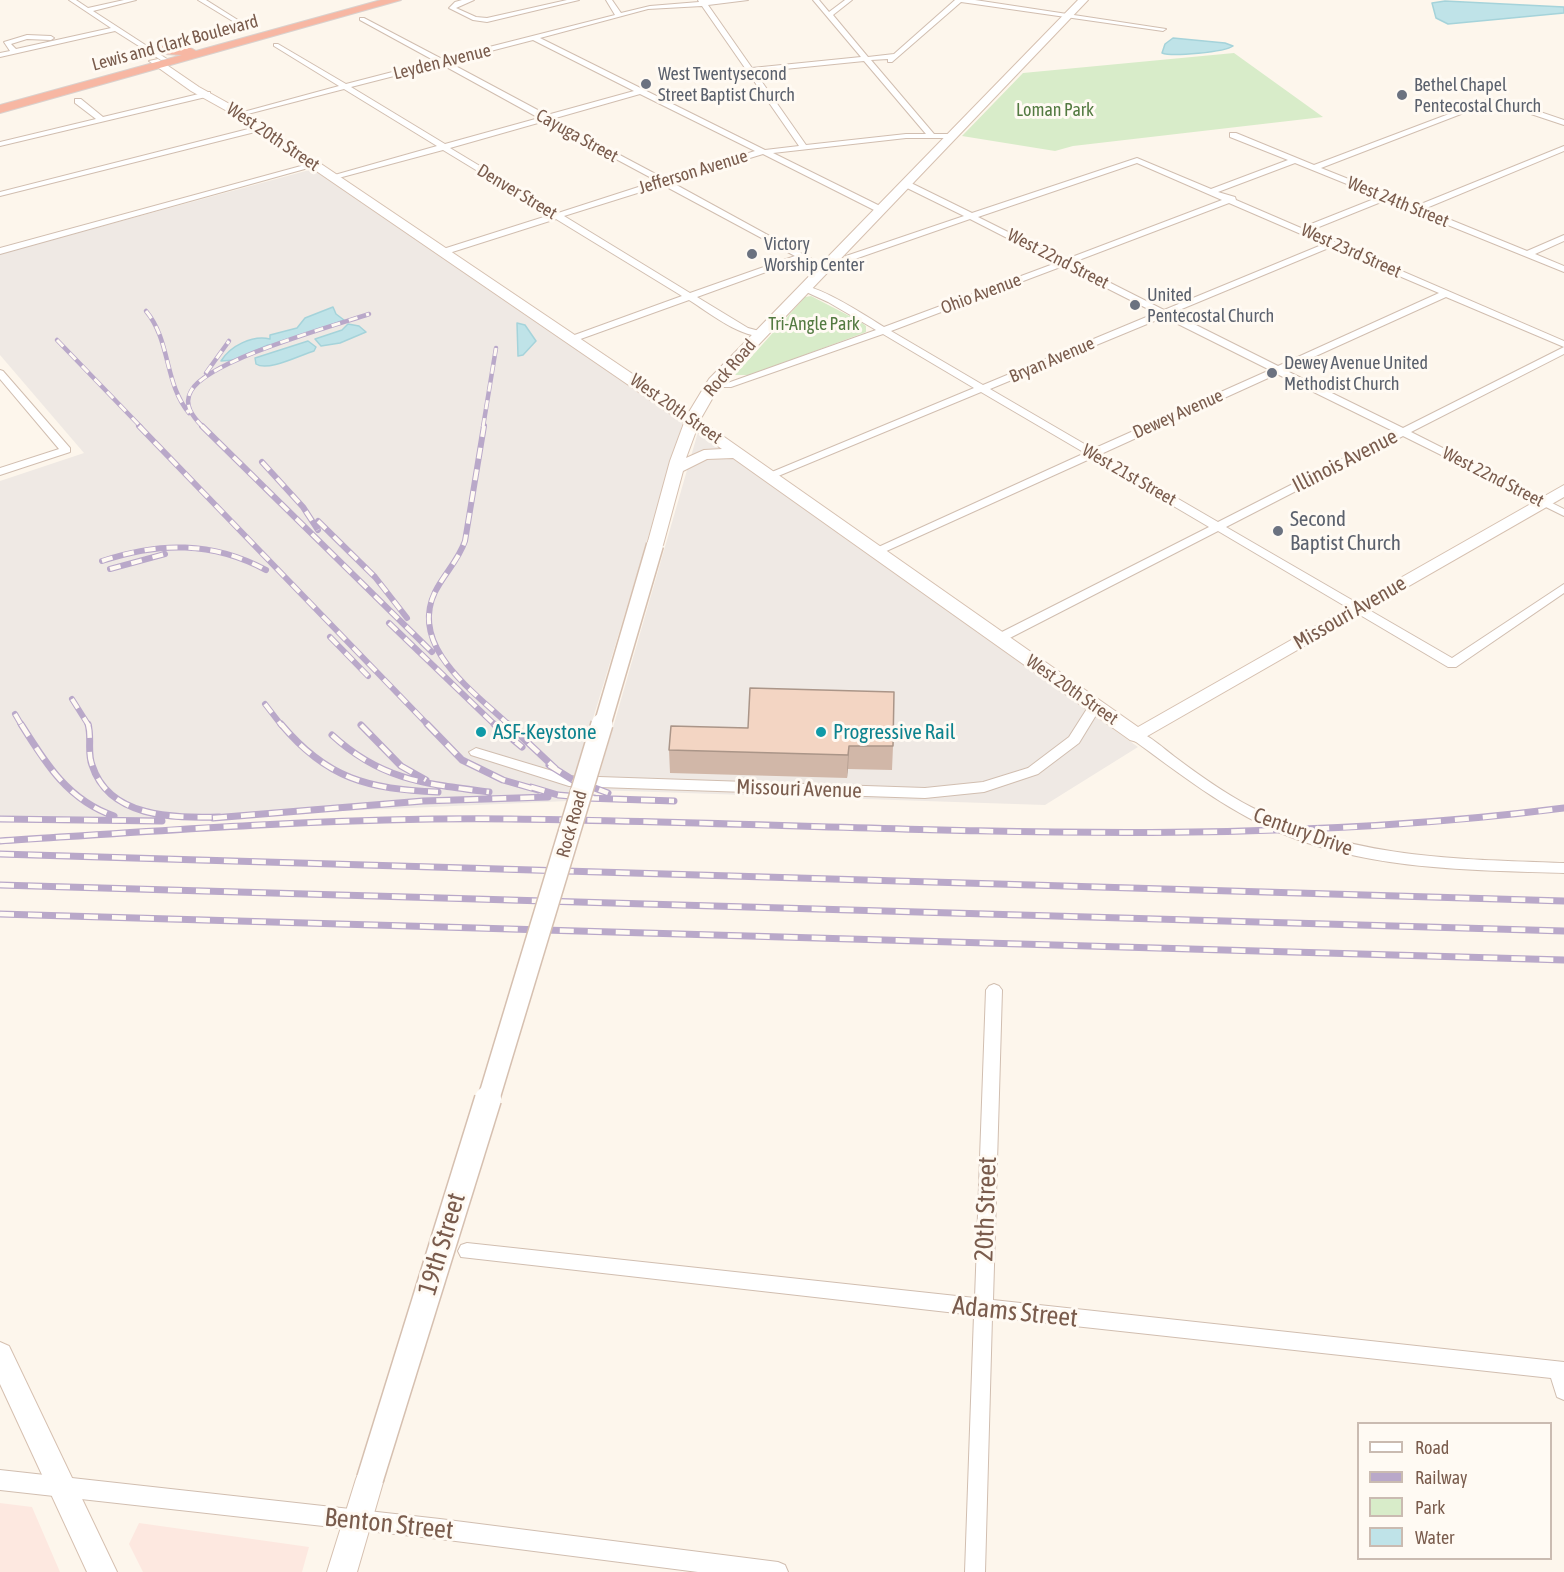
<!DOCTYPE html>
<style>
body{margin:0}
#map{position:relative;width:1564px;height:1572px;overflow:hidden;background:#fdf6ec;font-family:"Asap Condensed",sans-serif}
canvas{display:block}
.legend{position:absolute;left:1357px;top:1422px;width:195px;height:138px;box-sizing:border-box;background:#fffaf3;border:2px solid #cabbb1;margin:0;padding:8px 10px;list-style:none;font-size:18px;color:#7a5c4d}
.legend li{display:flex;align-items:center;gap:12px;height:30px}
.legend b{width:30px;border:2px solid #cabbb1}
</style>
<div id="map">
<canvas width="1564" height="1572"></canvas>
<ul class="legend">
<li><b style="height:8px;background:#fff"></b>Road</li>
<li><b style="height:8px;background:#b9a8c9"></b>Railway</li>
<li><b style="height:16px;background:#d8ecc9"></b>Park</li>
<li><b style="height:16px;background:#bfe3e8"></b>Water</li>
</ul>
</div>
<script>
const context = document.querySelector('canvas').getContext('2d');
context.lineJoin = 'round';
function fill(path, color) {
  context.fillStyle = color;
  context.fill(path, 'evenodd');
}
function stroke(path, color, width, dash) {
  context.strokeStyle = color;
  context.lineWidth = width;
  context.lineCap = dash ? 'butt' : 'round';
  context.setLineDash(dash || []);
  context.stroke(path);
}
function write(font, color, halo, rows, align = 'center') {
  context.font = font + ' "Asap Condensed",sans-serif';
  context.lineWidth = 6;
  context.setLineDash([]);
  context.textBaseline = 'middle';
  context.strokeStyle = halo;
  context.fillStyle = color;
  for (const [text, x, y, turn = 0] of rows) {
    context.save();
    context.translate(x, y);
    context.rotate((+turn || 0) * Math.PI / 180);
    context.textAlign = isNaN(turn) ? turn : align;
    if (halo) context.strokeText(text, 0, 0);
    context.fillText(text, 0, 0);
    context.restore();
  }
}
const commercial = new Path2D(`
 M 0,1503 L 32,1507 L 60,1572 L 0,1572 Z
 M 139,1523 L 309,1547 L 302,1572 L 143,1572 L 129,1544 Z`);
const industrial = new Path2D(`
 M 313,169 L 683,422 L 568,801 L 113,821 L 0,820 L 0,481 L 84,453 L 0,355 L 0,254 Z
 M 698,432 L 1138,747 L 1045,805 L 595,790 Z`);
const green = new Path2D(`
 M 1234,53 L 1323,117 L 1073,146 L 1055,151 L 962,136 L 1023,73 Z
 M 811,296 L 861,322 L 866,326 L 866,332 L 751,375 L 735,375 L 805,297 Z`);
const water = new Path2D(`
 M 1445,1 L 1564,7 L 1564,13 L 1448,24 L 1436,18 L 1432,3 Z
 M 1173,38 L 1225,43 L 1233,46 C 1225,52 1172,57 1162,53 L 1165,44 Z
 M 333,307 L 336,314 L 344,320 L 277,345 L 268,345 L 235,360 L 221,361 C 230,346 252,335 270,339 L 270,335 L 297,328 L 305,318 Z
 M 517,323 L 525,325 L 536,341 L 523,355 L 518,356 Z
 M 348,324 L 359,326 L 366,332 L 340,343 L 321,346 L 315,339 L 342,330 Z
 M 308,341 L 316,347 L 314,351 C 300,355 268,372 256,364 L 255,358 Z`);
const street = new Path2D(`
 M 69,0 L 76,0 L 88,8 L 124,0 L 136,0 L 93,11 L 167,59 L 161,60 L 115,31 L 0,57 L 0,53 L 10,51 L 4,42 L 27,35 L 51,36 L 54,38 L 51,40 L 27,39 L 11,44 L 16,49 L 111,28 Z
 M 198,0 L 206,0 L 249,27 L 244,28 Z
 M 462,0 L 474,0 L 456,8 L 476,17 L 487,18 L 567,0 L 579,0 L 487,22 L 473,20 L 449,8 L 455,2 Z
 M 606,0 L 612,0 L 621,13 L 650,6 L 699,2 L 698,0 L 748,0 L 708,5 L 752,68 L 861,57 L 813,0 L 819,0 L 829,12 L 845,0 L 852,0 L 833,15 L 868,57 L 894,54 L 955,0 L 975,0 L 1166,29 L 1163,31 L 961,2 L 892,62 L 888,62 L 888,59 L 871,60 L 934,134 L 952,134 L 956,136 L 955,138 L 906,138 L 773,153 L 884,208 L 884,212 L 878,212 L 763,154 L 671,182 L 828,268 L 821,270 L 802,259 L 697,297 L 748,328 L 763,332 L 763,336 C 741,338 708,312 689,300 L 575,341 L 569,341 L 569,337 L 682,296 L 556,219 L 446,254 L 440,254 L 440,250 L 550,215 L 443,150 L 331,180 L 331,176 L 437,146 L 344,89 L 240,116 L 236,114 L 339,86 L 274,46 L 274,44 L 278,44 L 346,84 L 435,61 L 360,20 L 360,18 L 364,18 L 442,59 L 615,15 ZM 702,6 L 799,146 L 765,150 L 540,38 L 648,9 ZM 533,40 L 634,91 L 547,115 L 448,62 ZM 864,61 L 926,134 L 906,134 L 806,145 L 755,72 ZM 441,64 L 539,118 L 445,144 L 351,87 ZM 640,94 L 755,151 L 665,179 L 552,119 ZM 545,121 L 657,181 L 558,213 L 450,148 ZM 663,185 L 795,256 L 690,293 L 564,216 Z
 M 207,92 L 210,92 L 210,96 L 0,146 L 0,142 L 96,119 L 75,103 L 75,99 L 81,99 L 103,117 Z
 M 1486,100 L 1508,101 L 1564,120 L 1564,125 L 1504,105 L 1487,104 L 1321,168 L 1416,206 L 1564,146 L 1564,151 L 1424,209 L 1527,251 L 1564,235 L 1564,241 L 1535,254 L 1564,266 L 1564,272 L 1386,200 L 1309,231 L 1564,341 L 1564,347 L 1446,297 L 1285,370 L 1403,428 L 1564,347 L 1564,354 L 1411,432 L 1564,509 L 1564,516 L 1403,436 L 1226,527 L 1452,658 L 1564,584 L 1564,593 L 1456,667 L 1448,667 L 1218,531 L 1002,642 L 994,642 L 992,639 L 994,636 L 1209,527 L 1092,458 L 882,553 L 874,553 L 874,549 L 1085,453 L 981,392 L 771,479 L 766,476 L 767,474 L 974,388 L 883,334 L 731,387 L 723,387 L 722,385 L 876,330 L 828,302 L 802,290 L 802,286 C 819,285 868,317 884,327 L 1056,263 L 970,219 L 852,260 L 846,260 L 846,256 L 964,216 L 903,186 L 903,182 L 909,182 L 972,213 L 1137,158 L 1211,189 L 1288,160 L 1230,137 L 1230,133 L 1236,133 L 1314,165 ZM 1137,163 L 1222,200 L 1064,260 L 978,217 ZM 1295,163 L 1379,197 L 1301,228 L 1236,200 L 1235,197 L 1218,192 ZM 1229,203 L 1324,244 L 1164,310 L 1071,263 ZM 1331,247 L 1439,293 L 1278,366 L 1172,313 ZM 1063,266 L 1156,313 L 983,385 L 891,331 ZM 1164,317 L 1270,370 L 1093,449 L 990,389 ZM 1277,374 L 1395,432 L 1218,522 L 1101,454 Z
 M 260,126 L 264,128 L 263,130 L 0,196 L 0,192 Z
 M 312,163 L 319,165 L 0,254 L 0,248 Z
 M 0,370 L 3,371 L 70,448 L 70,452 L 0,475 L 0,468 L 59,449 L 0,379 Z
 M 1095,703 L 1101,707 L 1079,743 L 1038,774 L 984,792 L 925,798 L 569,786 L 471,755 L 469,752 L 476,748 L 569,776 L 925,788 L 983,782 L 1028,768 L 1069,737 L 1090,704 Z
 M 1137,732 C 1150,735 1164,749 1175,757 C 1199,775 1224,793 1251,807 C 1351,859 1455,859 1564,863 L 1564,873 C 1468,870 1368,870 1278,832 C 1224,809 1179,773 1132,739 L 1130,736 Z
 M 994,984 L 999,986 L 1002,990 L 993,1300 L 1564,1362 L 1564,1400 L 1557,1397 L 1551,1378 L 992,1317 L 985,1572 L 965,1572 L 974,1315 L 461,1257 L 458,1251 L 461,1245 L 467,1243 L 975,1298 L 986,990 L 989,986 Z
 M 0,1470 L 440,1519 L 778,1562 L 785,1565 L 788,1572 L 698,1572 L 440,1539 L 0,1490 Z`);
const secondary = new Path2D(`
 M 1078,0 L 1088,0 L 720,385 L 700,420 L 1138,727 L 1564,485 L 1564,497 L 1137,742 L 1130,740 L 733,458 L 707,459 L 683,471 L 663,545 L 655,550 L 649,548 L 647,545 L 670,461 L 684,423 L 236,116 L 191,91 L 149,61 L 158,59 L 199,87 L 244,112 L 689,412 L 709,379 ZM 696,431 L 722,449 L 704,450 L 686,458 Z
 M 0,1342 L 9,1346 L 117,1572 L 87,1572 L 0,1384 Z
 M 370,1465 L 380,1469 L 384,1479 L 357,1572 L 327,1572 L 356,1479 L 360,1469 Z`);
const highway = new Path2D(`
 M 381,0 L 401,0 L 0,113 L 0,105 L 182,55 L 149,53 L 142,49 L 144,46 L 189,47 L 196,51 Z`);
const railFar2 = new Path2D(`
 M 146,311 C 171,341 164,383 189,413
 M 57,340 L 141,427
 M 206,373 L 229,341
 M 203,427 C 193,417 183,405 191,391 C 208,360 333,326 369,314
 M 483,427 L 496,348`);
const railFar1 = new Path2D(`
 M 139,426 L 429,726
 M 202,426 L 432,652
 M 484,426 L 465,541 C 458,561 444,574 435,592 C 408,648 476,693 510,726
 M 262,462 L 303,507 L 318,530
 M 318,521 L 375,577 L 407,618
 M 102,561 C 159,542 212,541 266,570
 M 110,569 L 165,554
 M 389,623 L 496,726
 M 330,637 L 368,676
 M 72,699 L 89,726
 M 265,704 L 282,726
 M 15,714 L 22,726`);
const rail = new Path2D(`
 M 21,724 C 46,764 68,800 114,816
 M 88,724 C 92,738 87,752 92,765 C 109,818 173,818 219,817
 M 281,724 C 327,779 368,789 438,792
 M 427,724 L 462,760 L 503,780 L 538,790
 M 494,724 L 522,747
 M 508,724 L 556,769
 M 361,725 L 401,766 L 426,780
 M 332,735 C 381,780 425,784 489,792
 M 549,765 L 573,780 L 608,793
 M 531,787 L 558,795 L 594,798
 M 585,798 L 674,801
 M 213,818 L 423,801 L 548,797
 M 0,819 L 162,821
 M 0,841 C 170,830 340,817 511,819 C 862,823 1215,853 1564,808
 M 0,854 L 1564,901
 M 0,885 L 1564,931
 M 0,914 L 1564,960`);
const secondaryBridgeFar2 = new Path2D(`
 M 602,726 L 655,545`);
const secondaryBridgeFar1 = new Path2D(`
 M 488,1101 L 602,724`);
const secondaryBridge = new Path2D(`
 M 370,1479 L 488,1099`);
const wall = new Path2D(`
 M 748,728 L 893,746 L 892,770 L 848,769 L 847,778 L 670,773 L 669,750 Z`);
const shadedWall = new Path2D(`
 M 849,746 L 848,769 L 847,778 L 848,755 Z`);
const building = new Path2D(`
 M 750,688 L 894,692 L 893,746 L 849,746 L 848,755 L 669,750 L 671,726 L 748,728 Z`);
const markers = [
 [646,84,6,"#6b7280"],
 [1402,95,6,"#6b7280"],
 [752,254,6,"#6b7280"],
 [1135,305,6,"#6b7280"],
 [1272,373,6,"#6b7280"],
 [1278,531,6,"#6b7280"],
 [481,732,6,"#0f9aa8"],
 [821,732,6,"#0f9aa8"]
];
const farStreetnames = [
 ["Lewis and Clark Boulevard",175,43,-15],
 ["Leyden Avenue",442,62,-14],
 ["Cayuga Street",577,136,29],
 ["West 20th Street",273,137,34],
 ["Jefferson Avenue",693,172,-17],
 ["Denver Street",517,192,31],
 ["West 24th Street",1398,202,22],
 ["West 23rd Street",1351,251,24],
 ["West 22nd Street",1058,259,27],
 ["Ohio Avenue",981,294,-21],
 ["Bryan Avenue",1052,360,-23],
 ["Rock Road",730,368,-49],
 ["West 20th Street",676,409,35],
 ["Dewey Avenue",1178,414,-24],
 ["West 21st Street",1129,475,30],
 ["West 22nd Street",1493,477,27],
 ["West 20th Street",1072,690,35],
 ["Rock Road",572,824,-74]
];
const farWorshipnames = [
 ["West Twentysecond",658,74],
 ["Street Baptist Church",658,95],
 ["Bethel Chapel",1414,85],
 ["Pentecostal Church",1414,106],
 ["Victory",764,244],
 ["Worship Center",764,265],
 ["United",1147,295],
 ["Pentecostal Church",1147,316],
 ["Dewey Avenue United",1284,363],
 ["Methodist Church",1284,384]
];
const farParknames = [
 ["Loman Park",1055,110],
 ["Tri-Angle Park",814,324]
];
const streetNames = [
 ["Illinois Avenue",1345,461,-27],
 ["Missouri Avenue",1350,613,-30],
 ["Missouri Avenue",799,789,2],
 ["Century Drive",1303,832,20]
];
const worshipNames = [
 ["Second",1290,519],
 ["Baptist Church",1290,543]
];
const cultureNames = [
 ["ASF-Keystone",493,732],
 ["Progressive Rail",833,732]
];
const nearStreetnames = [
 ["20th Street",986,1209,-88],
 ["19th Street",442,1244,-73],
 ["Adams Street",1015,1312,6],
 ["Benton Street",389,1524,6]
];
fill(commercial, '#fde8e0');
fill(industrial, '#efe9e4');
fill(green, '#d8ecc9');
fill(water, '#bfe3e8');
stroke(water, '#a5d3da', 1.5);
stroke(street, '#d1beb0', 2);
stroke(secondary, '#d6c0b0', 2);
stroke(highway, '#dad1cd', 2);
fill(street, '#fff');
fill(secondary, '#fff');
fill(highway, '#f7b7a3');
stroke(railFar2, '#b9a8c9', 4.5);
stroke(railFar1, '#b9a8c9', 6);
stroke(rail, '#b9a8c9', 7);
stroke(railFar2, '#fffaf3', 3, [9]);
stroke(railFar1, '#fffaf3', 4, [11]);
stroke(rail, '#fffaf3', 4.5, [14]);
stroke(secondaryBridgeFar2, '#d6c0b0', 19, []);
stroke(secondaryBridgeFar1, '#d6c0b0', 24, []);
stroke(secondaryBridge, '#d6c0b0', 29, []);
stroke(secondaryBridgeFar2, '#fff', 16);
stroke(secondaryBridgeFar1, '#fff', 21);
stroke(secondaryBridge, '#fff', 26);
fill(wall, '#d1b7a8');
fill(shadedWall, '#aa9588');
fill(building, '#f3d5c3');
stroke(building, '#aa9588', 1.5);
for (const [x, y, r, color] of markers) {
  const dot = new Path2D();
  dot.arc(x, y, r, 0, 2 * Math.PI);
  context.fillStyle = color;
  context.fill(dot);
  stroke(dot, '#fffaf3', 2);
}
write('18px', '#7a5c4d', '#fffaf3', farStreetnames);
write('18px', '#5b616d', '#fffaf3', farWorshipnames, 'left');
write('18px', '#537a41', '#fffaf3', farParknames);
write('21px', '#7a5c4d', '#fffaf3', streetNames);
write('21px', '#5b616d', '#fffaf3', worshipNames, 'left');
write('21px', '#0d838f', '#fffaf3', cultureNames, 'left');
write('26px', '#7a5c4d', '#fffaf3', nearStreetnames);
</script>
